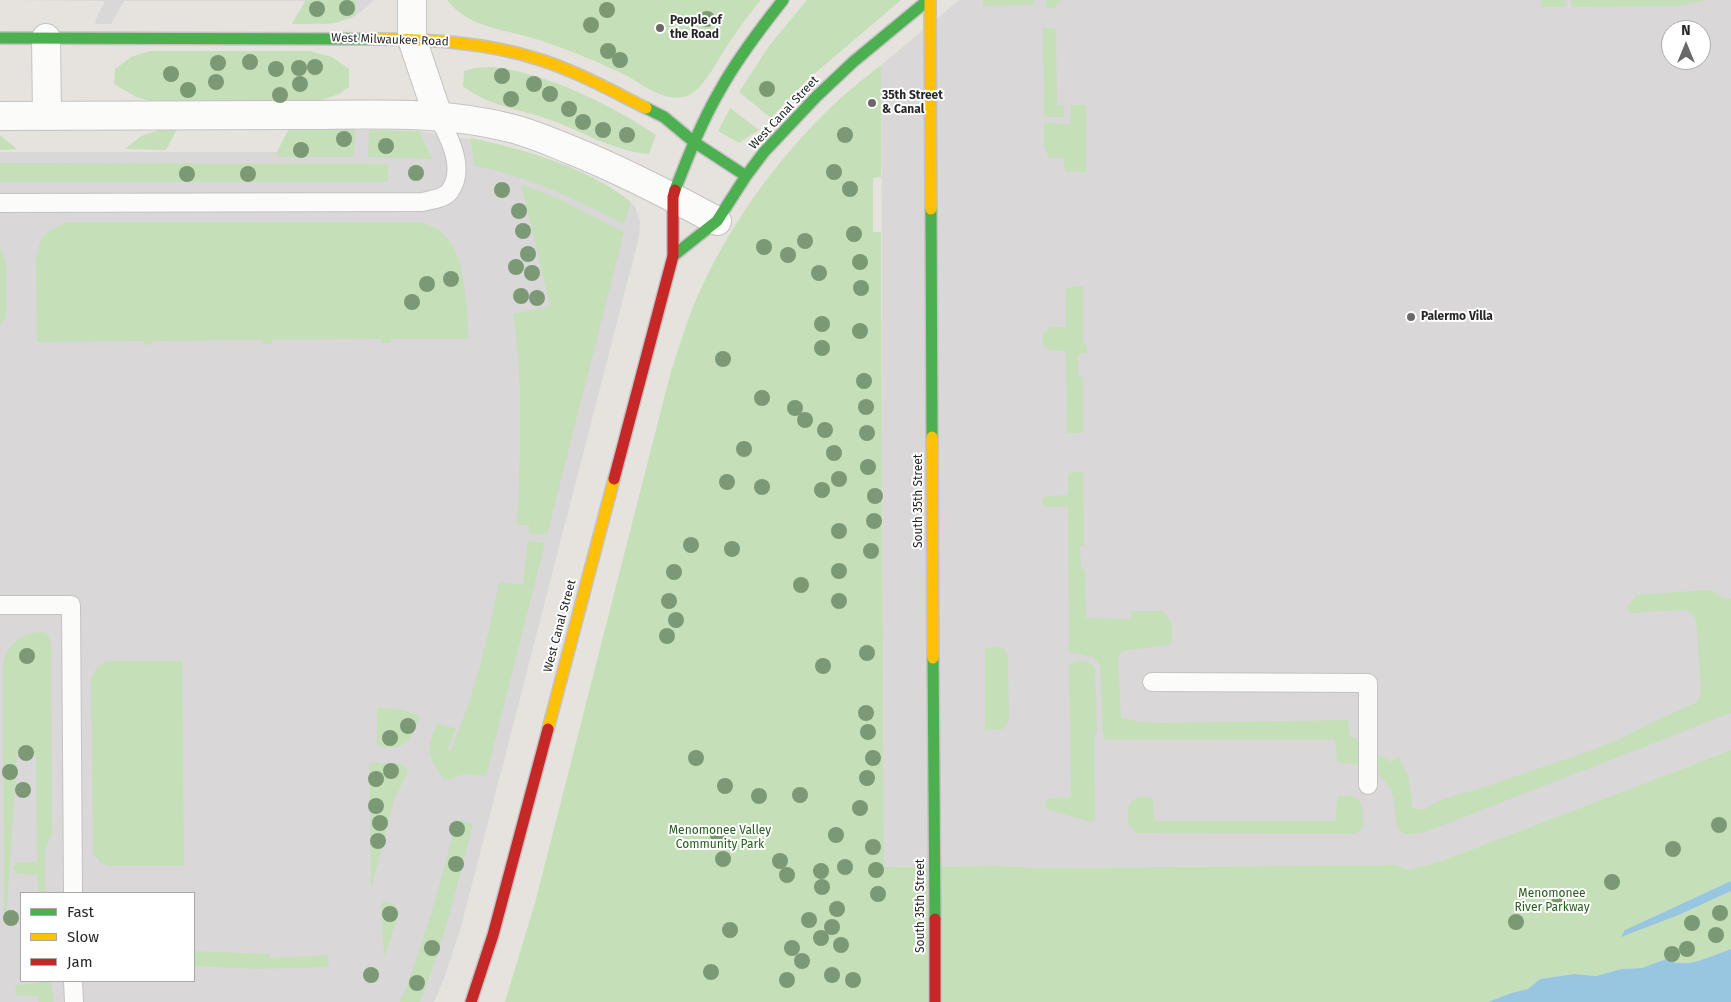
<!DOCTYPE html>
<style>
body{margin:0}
#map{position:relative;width:1731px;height:1002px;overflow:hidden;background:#e6e3de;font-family:"Fira Sans",sans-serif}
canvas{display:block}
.legend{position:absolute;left:20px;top:892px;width:175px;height:90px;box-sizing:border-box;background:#fff;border:1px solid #a9a9a9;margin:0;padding:6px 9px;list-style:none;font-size:15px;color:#272727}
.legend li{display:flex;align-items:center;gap:10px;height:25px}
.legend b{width:25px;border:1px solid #a9a9a9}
.north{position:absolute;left:1661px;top:20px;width:50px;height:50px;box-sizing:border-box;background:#fff;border:1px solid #a9a9a9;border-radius:50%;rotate:0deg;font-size:14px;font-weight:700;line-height:20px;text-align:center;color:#272727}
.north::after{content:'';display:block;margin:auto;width:18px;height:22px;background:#6a6967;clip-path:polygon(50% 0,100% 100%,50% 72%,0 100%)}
</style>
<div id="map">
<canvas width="1731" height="1002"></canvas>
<ul class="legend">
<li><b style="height:6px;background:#4caf50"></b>Fast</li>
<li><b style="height:6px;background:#ffc107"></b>Slow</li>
<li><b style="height:6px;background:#c62828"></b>Jam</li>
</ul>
<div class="north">N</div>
</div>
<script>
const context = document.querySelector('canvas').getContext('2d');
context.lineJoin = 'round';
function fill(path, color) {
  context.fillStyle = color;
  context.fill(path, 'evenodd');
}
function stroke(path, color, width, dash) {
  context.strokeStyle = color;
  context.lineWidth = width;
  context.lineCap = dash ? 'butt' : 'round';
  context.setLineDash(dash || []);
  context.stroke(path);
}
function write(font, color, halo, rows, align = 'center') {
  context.font = font + ' "Fira Sans",sans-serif';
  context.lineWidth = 4;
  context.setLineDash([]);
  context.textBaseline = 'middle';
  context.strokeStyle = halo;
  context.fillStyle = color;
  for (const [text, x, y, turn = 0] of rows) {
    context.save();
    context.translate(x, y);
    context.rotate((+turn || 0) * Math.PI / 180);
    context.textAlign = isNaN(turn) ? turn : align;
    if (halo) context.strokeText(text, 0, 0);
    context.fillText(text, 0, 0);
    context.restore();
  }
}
const industrial = new Path2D(`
 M 0,0 L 374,0 L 362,11 L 351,18 L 328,24 L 292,24 L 305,1 L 124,1 L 111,24 L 96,24 L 95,21 L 105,1 Z
 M 959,0 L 1731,0 L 1731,750 L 1439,862 L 1408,870 L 1396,865 L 1046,868 L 999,866 L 884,867 L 881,65 ZM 1671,30 L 1701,30 L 1701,60 L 1671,60 Z
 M 289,129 L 419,131 L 498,144 L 556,162 L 617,192 L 635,206 L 640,223 L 639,237 L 461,927 L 444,979 L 434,1002 L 0,1002 L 0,152 L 277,152 ZM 21,893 L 194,893 L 194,981 L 21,981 Z`);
const green = new Path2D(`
 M 306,0 L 356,0 L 356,15 L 336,23 L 292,24 Z
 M 447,0 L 761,0 C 749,14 739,28 729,43 C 719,57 704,90 687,96 C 665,103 645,86 627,76 C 599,62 569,50 539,40 C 507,29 469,29 447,0 Z
 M 807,0 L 901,0 L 807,80 L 771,118 L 739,92 L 769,46 Z
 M 983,0 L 1034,0 L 1034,5 L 983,6 Z
 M 1046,0 L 1060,0 L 1060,3 L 1057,3 L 1056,8 L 1046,8 Z
 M 1541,0 L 1565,0 L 1565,7 L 1541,7 Z
 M 1571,0 L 1707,0 L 1678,6 L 1577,7 L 1572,7 Z
 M 1043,28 L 1056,28 L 1057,105 L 1064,105 L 1064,117 L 1044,117 Z
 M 150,51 L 310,51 L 332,57 L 349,69 L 349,87 L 339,94 L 313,103 L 154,102 L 136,97 L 114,84 L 115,69 L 131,57 Z
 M 881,65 L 881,177 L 873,178 L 873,232 L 881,232 L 884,867 L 999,866 L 1046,868 L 1396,865 L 1408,870 L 1439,862 L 1731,750 L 1731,881 L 1625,930 L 1681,914 L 1731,891 L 1731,949 C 1713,955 1684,971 1666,959 L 1642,968 L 1621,969 L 1596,976 L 1574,974 L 1540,979 L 1528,989 L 1511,993 L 1488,1002 L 505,1002 L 535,903 L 671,371 C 677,354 682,337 688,320 C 717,243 767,170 826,112 C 843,95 862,80 881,65 Z
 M 493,67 C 544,72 614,106 656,135 L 649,154 C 613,151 582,131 548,119 C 520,109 487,106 463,86 L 464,71 L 475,68 Z
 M 1071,105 L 1086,105 L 1086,172 L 1065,172 L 1064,158 L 1049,158 L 1044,147 L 1044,123 L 1070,124 Z
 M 730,108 L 759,130 L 739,143 L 718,131 Z
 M 162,129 L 177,129 L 166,150 L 125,149 L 141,136 Z
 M 289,129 L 355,129 L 354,157 L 277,157 L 277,152 Z
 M 369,130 L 419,131 L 432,159 L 368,157 Z
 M 0,135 L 17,149 L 0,150 Z
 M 470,138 C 522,148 589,168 631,202 L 624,224 C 572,198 533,178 475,166 Z
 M 0,163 L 388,164 L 388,182 L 0,182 Z
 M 521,184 L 559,199 L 624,232 L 547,535 L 529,533 L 529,525 L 517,525 C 520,455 524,384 513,314 L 550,306 Z
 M 67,222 L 418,222 C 469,229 465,300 469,339 L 391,339 L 391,343 L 381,343 L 381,339 L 272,340 L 272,344 L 263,344 L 263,340 L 153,341 L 152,344 L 144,345 L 144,341 L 37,342 L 36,257 L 40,243 L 47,232 Z
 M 0,245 L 6,264 L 6,317 L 0,325 Z
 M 1073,286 L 1083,286 L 1083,345 L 1087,345 L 1087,353 L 1078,354 L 1078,377 L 1083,377 L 1083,433 L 1067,433 L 1066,351 C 1056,351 1047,353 1042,342 L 1044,332 L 1050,327 L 1066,327 L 1066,289 Z
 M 1073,472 L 1083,472 L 1084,546 L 1080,546 L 1081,569 L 1085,569 L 1086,618 L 1131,619 L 1131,611 L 1163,611 L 1172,624 L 1172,642 L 1169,645 L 1122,651 L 1118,657 L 1121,718 L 1140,722 L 1158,723 L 1348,720 L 1350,737 L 1357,738 L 1357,742 L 1391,762 L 1399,757 L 1408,776 L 1411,792 L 1412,807 L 1415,809 L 1427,809 L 1428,806 L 1447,798 L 1481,788 L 1590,751 L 1618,740 L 1655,721 L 1695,703 L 1699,699 L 1701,690 L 1696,619 L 1691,613 L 1684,610 L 1634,613 L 1630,613 L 1627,607 L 1636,595 L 1706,590 L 1714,591 L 1723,598 L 1731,598 L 1731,713 L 1428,831 C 1384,845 1401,812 1391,791 C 1389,785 1384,779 1380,775 C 1374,771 1366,766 1359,765 C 1352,763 1343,766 1337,761 L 1335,740 L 1105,740 L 1103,731 L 1100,665 L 1092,657 L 1069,652 L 1068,507 L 1046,507 L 1042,503 L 1042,499 L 1046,496 L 1068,495 L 1068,474 Z
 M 528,541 L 545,543 L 486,776 L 465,774 L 445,781 C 428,754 425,754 437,723 L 456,729 L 447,750 L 450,751 C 474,697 488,640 499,582 L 523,585 Z
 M 44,632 L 48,635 L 51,645 L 52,834 L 45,849 L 45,893 L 38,893 L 37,875 L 18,874 L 13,870 L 13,867 L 18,862 L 37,862 L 36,754 L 17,754 L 6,924 L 4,920 L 3,662 C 9,642 24,632 44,632 Z
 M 999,647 L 1004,649 L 1008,657 L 1009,721 L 1003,729 L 985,731 L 985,648 Z
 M 108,661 L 182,661 L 184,866 L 109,866 L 100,862 L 93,853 L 91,679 C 94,671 98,664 108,661 Z
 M 1077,661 C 1087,661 1093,662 1095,672 L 1097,731 L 1094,737 L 1095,820 L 1091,822 L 1049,810 L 1046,808 L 1045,803 L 1049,798 L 1071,797 L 1069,664 Z
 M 377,708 L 399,709 L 420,716 C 417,722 416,729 412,735 C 406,747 389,751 377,745 Z
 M 369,763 L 399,763 L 407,769 L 407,773 L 394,800 L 371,889 Z
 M 1140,797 L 1148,797 L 1153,799 L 1154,821 L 1336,821 L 1337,798 C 1341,795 1344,796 1349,796 C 1365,797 1364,817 1362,829 L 1354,834 L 1137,833 C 1124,826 1124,800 1140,797 Z
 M 455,819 L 473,824 C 458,884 443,944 420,1002 L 400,1002 C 424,945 439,886 455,827 L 453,826 Z
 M 383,901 L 395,905 L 399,913 L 384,958 L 381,907 Z
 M 194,951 L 270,954 L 270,958 L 328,955 L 329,967 L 256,969 L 194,966 Z
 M 38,981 L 49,981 L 52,988 L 53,1002 L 38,1002 L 38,996 L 19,996 L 16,994 L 15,988 L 16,985 L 38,983 Z`);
const water = new Path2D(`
 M 1731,881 L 1731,891 L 1681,914 L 1621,937 L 1625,930 Z
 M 1731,949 L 1731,1002 L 1488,1002 L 1511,993 L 1528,989 L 1540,979 L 1574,974 L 1596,976 L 1621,969 L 1642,968 L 1666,959 C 1684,971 1713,955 1731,949 Z`);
const lane = new Path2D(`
 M 0,203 L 422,202 C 431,200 444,199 450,191 C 466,168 449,137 438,116
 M 0,605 L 71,605 L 73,893
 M 1152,682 L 1368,683 L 1368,785
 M 73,981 L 74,1002`);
const street = new Path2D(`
 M 412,0 L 412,39 L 438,116
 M 46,38 L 47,116
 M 0,116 C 98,116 197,115 295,115 C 367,115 440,110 510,128 C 531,133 551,142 571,150 C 621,170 669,195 717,221`);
const fast = new Path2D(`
 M 0,38 L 370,39
 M 646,108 L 664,117 L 694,142 L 746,176
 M 675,190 C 688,157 701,123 719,92 C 737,59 760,29 783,0
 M 931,209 L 932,437
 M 673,256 L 717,221 L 746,176 L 764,152 L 816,97 L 853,62 L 928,0
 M 933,658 L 935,919`);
const slow = new Path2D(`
 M 930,0 L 931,209
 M 370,39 C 428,39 486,42 541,60 C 578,72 612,91 646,108
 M 932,437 L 933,658
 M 548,729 L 614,479`);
const jam = new Path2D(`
 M 614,479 L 673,256 L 673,197 L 675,190
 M 935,919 L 935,1002
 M 471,1002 L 493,935 L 548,729`);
const trees = [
 [347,8],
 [317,9],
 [607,10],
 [707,19],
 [591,25],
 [608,51],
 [620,60],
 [250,62],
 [218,63],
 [315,67],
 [299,68],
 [276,69],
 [171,74],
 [502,76],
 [216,82],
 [300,84],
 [534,84],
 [767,89],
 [188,90],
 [550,94],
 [280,95],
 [511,99],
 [569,109],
 [583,122],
 [603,130],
 [627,135],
 [845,135],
 [344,139],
 [386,146],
 [301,150],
 [834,172],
 [416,173],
 [187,174],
 [248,174],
 [850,189],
 [502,190],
 [519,211],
 [523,231],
 [854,234],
 [805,241],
 [764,247],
 [528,254],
 [788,255],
 [860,262],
 [516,267],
 [532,273],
 [819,273],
 [451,279],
 [427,284],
 [861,288],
 [521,296],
 [537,298],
 [412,302],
 [822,324],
 [860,331],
 [822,348],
 [723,359],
 [864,381],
 [762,398],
 [866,407],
 [795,408],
 [805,420],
 [825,430],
 [867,433],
 [744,449],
 [834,453],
 [868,467],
 [839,479],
 [727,482],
 [762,487],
 [822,490],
 [875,496],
 [874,521],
 [839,531],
 [691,545],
 [732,549],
 [871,551],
 [839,571],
 [674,572],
 [801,585],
 [669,601],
 [839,601],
 [676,620],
 [667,636],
 [867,653],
 [27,656],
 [823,666],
 [866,713],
 [408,726],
 [868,732],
 [390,738],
 [26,753],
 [696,758],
 [873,758],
 [391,771],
 [10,772],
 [867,778],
 [376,779],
 [725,786],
 [23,790],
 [800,795],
 [759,796],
 [376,806],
 [860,808],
 [380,823],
 [1719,825],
 [457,829],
 [836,835],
 [718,836],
 [378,841],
 [873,847],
 [1673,849],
 [723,859],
 [780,861],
 [456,864],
 [845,867],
 [876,870],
 [821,871],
 [787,875],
 [1612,882],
 [822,887],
 [878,894],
 [1558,905],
 [837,909],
 [1720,913],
 [390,914],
 [11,918],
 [809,920],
 [1516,922],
 [1692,923],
 [832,927],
 [730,930],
 [1716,935],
 [821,938],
 [841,945],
 [432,948],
 [792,948],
 [1687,949],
 [1672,954],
 [802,961],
 [711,972],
 [371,975],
 [832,975],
 [787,980],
 [853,980],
 [417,983]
];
const markers = [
 [660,28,5,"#6a6967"],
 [872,103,5,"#6a6967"],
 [1411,317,5,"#6a6967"]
];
const poiNames = [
 ["People of",670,21],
 ["the Road",670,35],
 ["35th Street",882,96],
 ["& Canal",882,110],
 ["Palermo Villa",1421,317]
];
const streetNames = [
 ["West Milwaukee Road",390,40,2],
 ["West Canal Street",784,113,-47],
 ["South 35th Street",919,501,-90],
 ["West Canal Street",560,626,-75],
 ["South 35th Street",921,906,-90]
];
const parkNames = [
 ["Menomonee Valley",720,831],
 ["Community Park",720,845],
 ["Menomonee",1552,894],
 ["River Parkway",1552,908]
];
fill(industrial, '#dad7d9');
fill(green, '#c5dfb9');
fill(water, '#98c6e1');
stroke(lane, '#c4c2c3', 20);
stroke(street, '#c4c2c3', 30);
stroke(fast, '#c4c2c3', 14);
stroke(slow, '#c4c2c3', 14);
stroke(jam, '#c4c2c3', 14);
stroke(lane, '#fbfbfa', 18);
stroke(street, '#fbfbfa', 28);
stroke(fast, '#4caf50', 11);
stroke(slow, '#ffc107', 11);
stroke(jam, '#c62828', 11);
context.fillStyle = '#7c9976';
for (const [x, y] of trees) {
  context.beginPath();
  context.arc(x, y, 8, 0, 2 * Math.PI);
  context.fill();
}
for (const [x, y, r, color] of markers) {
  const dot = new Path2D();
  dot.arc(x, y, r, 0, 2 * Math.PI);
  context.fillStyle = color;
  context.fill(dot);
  stroke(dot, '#fff', 2);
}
write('bold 12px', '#272727', '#fff', poiNames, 'left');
write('12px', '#272727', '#fff', streetNames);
write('12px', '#265c20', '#fff', parkNames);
</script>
